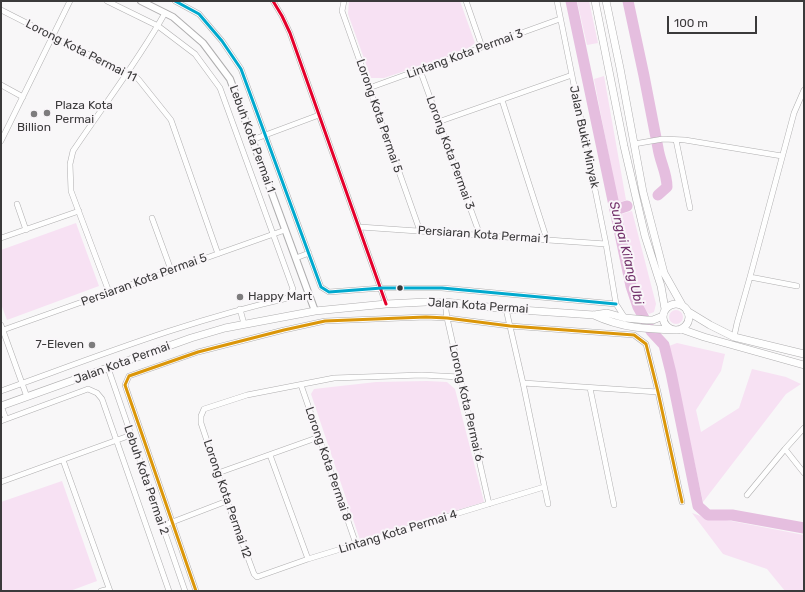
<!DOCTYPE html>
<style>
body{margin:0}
#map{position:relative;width:805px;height:592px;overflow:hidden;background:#f8f7f8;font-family:Rubik,sans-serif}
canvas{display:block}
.frame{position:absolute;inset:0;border:2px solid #3b3a3b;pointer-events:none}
.scale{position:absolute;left:667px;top:16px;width:90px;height:18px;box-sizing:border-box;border:2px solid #3b3a3b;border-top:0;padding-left:5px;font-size:12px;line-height:14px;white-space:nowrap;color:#3b3a3b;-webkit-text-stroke:3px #f9f6f9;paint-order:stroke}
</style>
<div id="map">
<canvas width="805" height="592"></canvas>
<div class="frame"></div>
<div class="scale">100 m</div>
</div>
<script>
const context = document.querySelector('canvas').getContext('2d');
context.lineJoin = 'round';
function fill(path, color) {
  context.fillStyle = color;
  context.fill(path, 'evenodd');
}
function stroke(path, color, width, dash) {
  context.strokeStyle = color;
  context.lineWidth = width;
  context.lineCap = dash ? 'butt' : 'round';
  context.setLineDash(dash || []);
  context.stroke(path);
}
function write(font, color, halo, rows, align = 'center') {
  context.font = font + ' Rubik,sans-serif';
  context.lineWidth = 4;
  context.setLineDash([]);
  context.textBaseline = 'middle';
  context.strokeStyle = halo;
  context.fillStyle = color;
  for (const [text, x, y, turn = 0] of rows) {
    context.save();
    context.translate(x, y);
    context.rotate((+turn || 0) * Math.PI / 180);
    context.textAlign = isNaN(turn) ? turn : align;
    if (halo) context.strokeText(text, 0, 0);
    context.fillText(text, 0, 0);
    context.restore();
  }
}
const green = new Path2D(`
 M 349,1 L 460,1 L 475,43 L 465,51 L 384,78 L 371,78 L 348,14 Z
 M 577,1 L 589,1 L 598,43 L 587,45 Z
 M 604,76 L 626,200 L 618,203 L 594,79 Z
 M 632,211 L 656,304 L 654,312 L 649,314 L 640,304 L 622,214 Z
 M 76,223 L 99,286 L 7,320 L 1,304 L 1,250 Z
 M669 317a7 7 0 1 1 14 0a7 7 0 1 1-14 0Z
 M 677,343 L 725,354 L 721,371 L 696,410 L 701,432 L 739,408 L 752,369 L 786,377 L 801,384 L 786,394 L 703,502 L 669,346 Z
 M 427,381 L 447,382 L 455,389 L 484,502 L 360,540 L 311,394 L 314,389 L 376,382 Z
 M 62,481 L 97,581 L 70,591 L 1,591 L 1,502 Z
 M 692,513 L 712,520 L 726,520 L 804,535 L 804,591 L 785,591 L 767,569 L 723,554 Z`);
const river = new Path2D(`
 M 571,1 L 631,286 L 638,307 L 651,331 L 664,345 L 671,373 L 698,506 L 708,515 L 732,515 L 804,528
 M 628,1 C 639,50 649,99 658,148 C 660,162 667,173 667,187 L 658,195
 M 615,210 L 627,206`);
const minor = new Path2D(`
 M 175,1 L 199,14 L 222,41 L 241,69 L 321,287 L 329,292 L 382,288 L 442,288 L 616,304
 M 273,1 L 282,16 L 290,33 L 386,304
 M 344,1 L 342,11 L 420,231
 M 466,1 L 482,47
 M 557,1 L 606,244 L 616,304 L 625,318
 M 1,10 L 115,68 L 135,76 L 139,80 L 171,120 L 218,254
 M 420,70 L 480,235
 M 1,85 L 23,97
 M 369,88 L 560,19
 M 502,100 L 547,240
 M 438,122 L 572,75
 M 252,140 L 319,115
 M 676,140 L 690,208
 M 1,141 L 70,1
 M 634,144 L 663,139 L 685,140 L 782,156
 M 17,204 L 26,230
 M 152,218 L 171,270
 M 360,227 L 606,244
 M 1,238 L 79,211
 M 296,258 L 309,253
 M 750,277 L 797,286
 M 109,292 L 71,191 L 70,164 L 73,151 C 104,105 138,61 165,13
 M 445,302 L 447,318 L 489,504
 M 240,309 L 244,324
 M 506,309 L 523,383 L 548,504
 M 1,325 L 27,397
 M 3,330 L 285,230
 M 734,337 L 737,323 L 750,277 L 794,113 L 804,90
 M 108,368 L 185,591
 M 460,377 L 422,375 L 334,378 L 247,395 L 204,409 L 201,416 L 201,423 L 227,501 L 254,574 L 257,577 L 308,559 L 544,487
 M 523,383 L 658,392
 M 301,385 L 356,544
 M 590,388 L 614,505
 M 1,391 C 96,357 189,320 288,298 L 293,289 L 220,88 L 195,54 L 158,26 L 107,1
 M 1,406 L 6,419
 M 1,421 L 88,389 L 97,393 L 102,399 L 169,591
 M 785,449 L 804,473
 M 270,455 L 308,559
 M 63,460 L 110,591
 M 218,473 L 319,437
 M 1,482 L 131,435
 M 747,495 L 785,449 L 804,428
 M 162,526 L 227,501
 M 101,591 L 109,589
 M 196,591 L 125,385 L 129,376 L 198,352 L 284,330 L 325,321 L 426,317 L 447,318 L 510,326 L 634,335 L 646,344 L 658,392 L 682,502`);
const tertiary = new Path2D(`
 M 141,1 L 173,17 L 203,43 L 230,79 L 315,311`);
const secondary = new Path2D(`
 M 595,1 L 624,146 L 645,236 L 661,286 L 665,309
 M 606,1 L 620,68 L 643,192 L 664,273 L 682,305
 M663 317a13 13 0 1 1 26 0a13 13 0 1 1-26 0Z
 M 687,311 L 710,325 L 734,337 L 804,354
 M 594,315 C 622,328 646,329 677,330
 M 681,329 L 704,337 L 804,365
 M 1,406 L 191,338 L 225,328 L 315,311 L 386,304 L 426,302 L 445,302 L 506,309 L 594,315 L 607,313 L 625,318 L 647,320 L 653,320 L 663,316`);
const bus1 = new Path2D(`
 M 273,1 L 282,16 L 290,33 L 386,304`);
const bus2 = new Path2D(`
 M 196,591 L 125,385 L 129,376 L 198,352 L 284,330 L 325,321 L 426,317 L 447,318 L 510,326 L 634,335 L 646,344 L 658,392 L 682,502`);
const bus3 = new Path2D(`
 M 175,1 L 199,14 L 222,41 L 241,69 L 321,287 L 329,292 L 382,288 L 442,288 L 616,304`);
const markers = [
 [47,113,4,"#7d7c7d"],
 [34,114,4,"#7d7c7d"],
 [400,288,3.5,"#3b3a3b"],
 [240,297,4,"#7d7c7d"],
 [92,345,4,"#7d7c7d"]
];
const streetNames = [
 ["Lorong Kota Permai 11",81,51,27],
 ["Lintang Kota Permai 3",465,54,-20],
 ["Lorong Kota Permai 5",379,116,71],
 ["Jalan Bukit Minyak",584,137,78],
 ["Lebuh Kota Permai 1",252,139,70],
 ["Lorong Kota Permai 3",450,153,70],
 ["Persiaran Kota Permai 1",483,235,4],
 ["Persiaran Kota Permai 5",144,280,-20],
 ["Jalan Kota Permai",478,306,4],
 ["Jalan Kota Permai",122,363,-20],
 ["Lorong Kota Permai 6",466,403,77],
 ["Lorong Kota Permai 8",328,464,71],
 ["Lebuh Kota Permai 2",146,480,71],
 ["Lorong Kota Permai 12",227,499,71],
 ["Lintang Kota Permai 4",398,532,-17]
];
const poiNames = [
 ["Plaza Kota",55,106],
 ["Permai",55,120],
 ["Billion",34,128,"center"],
 ["Happy Mart",248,297],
 ["7-Eleven",84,345,"right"]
];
const waterNames = [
 ["Sungai Kilang Ubi",626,253,76]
];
fill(green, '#f7e1f3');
stroke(river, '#e5bedf', 11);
stroke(minor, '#afaeaf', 6);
stroke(tertiary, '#afaeaf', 8);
stroke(secondary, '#afaeaf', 8);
stroke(minor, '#fefefe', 5);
stroke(tertiary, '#fefefe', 6);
stroke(secondary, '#fefefe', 7);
stroke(bus1, '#e4002b', 3);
stroke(bus2, '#db9609', 3);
stroke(bus3, '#00a9ce', 3);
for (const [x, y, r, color] of markers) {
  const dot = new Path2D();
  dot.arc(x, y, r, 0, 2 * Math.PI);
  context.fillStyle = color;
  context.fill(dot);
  stroke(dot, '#f9f6f9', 1.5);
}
write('12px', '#3b3a3b', '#f9f6f9', streetNames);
write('12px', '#3b3a3b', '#f9f6f9', poiNames, 'left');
write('italic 13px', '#74336c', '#f9f6f9', waterNames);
</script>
